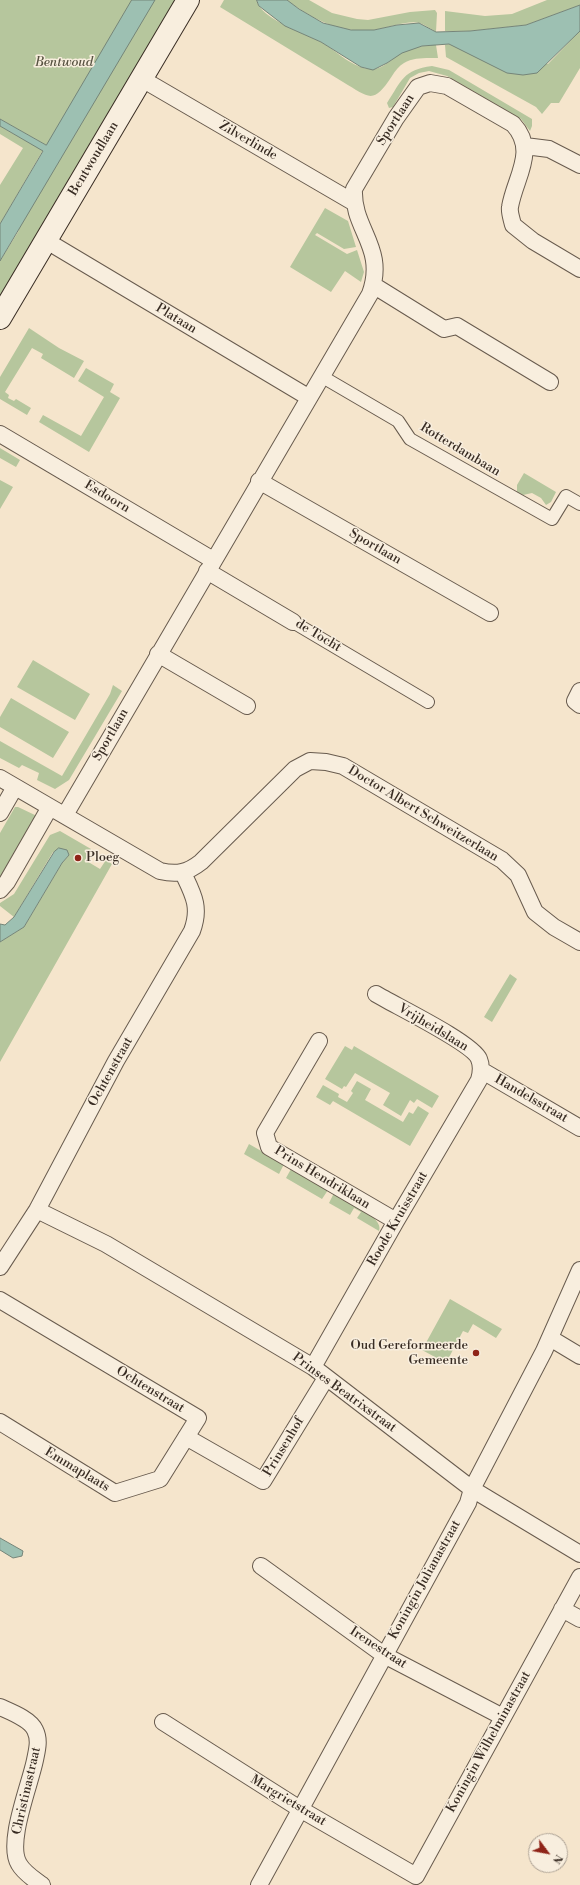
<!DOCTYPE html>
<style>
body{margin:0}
#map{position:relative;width:580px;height:1885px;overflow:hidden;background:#f5e5cc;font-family:"Libre Bodoni",serif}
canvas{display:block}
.north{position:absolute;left:528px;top:1833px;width:40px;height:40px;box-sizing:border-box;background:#f8eede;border:1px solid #aca194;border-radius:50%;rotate:122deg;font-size:11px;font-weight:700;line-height:16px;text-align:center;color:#392d24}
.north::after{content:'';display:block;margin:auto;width:14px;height:18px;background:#8f2418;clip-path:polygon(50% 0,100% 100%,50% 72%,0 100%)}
</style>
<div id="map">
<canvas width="580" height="1885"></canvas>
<div class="north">N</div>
</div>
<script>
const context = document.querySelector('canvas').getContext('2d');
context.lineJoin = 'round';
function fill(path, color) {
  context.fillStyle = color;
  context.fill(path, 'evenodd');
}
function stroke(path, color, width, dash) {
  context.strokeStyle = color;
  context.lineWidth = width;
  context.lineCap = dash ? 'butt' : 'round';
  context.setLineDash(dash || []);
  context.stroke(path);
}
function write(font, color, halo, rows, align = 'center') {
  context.font = font + ' "Libre Bodoni",serif';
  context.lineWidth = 3;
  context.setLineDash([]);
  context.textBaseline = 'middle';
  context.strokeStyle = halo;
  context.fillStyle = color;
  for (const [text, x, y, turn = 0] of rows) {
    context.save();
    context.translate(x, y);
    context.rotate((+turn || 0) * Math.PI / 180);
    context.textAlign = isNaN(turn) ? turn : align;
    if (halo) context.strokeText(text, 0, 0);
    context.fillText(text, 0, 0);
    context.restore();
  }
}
const green = new Path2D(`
 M 0,0 L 179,0 L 0,303 L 0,261 L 18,232 L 46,145 L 0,119 Z
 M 224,0 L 257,0 C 258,18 307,34 321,42 C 337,51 353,69 372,69 C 382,70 393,58 401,53 C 412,47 424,45 436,45 L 438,58 C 427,58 414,57 404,63 C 399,66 395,71 392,76 C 373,105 370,98 343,82 L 220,7 Z
 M 287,0 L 309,0 L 332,13 L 357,19 L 368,20 L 410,12 L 435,10 L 437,13 L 436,32 C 431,29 425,25 420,23 C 408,20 387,28 374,30 C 341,34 312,19 287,0 Z
 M 547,0 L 580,0 L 580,5 L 526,25 L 470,31 L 445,31 L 445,11 L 485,16 L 512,14 Z
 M 580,31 L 580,68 L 559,103 L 551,103 L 542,114 L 536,107 L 446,57 L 445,45 L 449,44 L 548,64 Z
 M 432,66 L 449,70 L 532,119 L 532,126 L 530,131 L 521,119 L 447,76 L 429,71 L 419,73 L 410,78 L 393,107 L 389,108 L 387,103 C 402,80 403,70 432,66 Z
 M 0,126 L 43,150 L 0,224 L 0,185 L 23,148 L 0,134 Z
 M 325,208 L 348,221 L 356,247 L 344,249 L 317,233 L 315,235 L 347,254 L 357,250 L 364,272 L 361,282 L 345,271 L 331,292 L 290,267 Z
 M 29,328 L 59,348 L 84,361 L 74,378 L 41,358 L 43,354 L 32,348 L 5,392 L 9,395 L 8,398 L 14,401 L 16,399 L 31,408 L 27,415 L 0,399 L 0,377 Z
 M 86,368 L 114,384 L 110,392 L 120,398 L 89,452 L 39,422 L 43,415 L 81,436 L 104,397 L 78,381 Z
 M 0,448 L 20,460 L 16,467 L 0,458 Z
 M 524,473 L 556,492 L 551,502 L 546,505 L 541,498 L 532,493 L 523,495 L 517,492 L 517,485 Z
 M 0,480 L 13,487 L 0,509 Z
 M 33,660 L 90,694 L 75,720 L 17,687 Z
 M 113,685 L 122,691 L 69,780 L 55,789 L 37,780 L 39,773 L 22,765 L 19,768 L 0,758 L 0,741 L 62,776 L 110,694 Z
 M 11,698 L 69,732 L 53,758 L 0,727 L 0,717 Z
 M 15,807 L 18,807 L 37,816 L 0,880 L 0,833 Z
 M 60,831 L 91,849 L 85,860 L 100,869 L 106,860 L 112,864 L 0,1062 L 0,942 L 24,927 L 62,863 L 69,855 L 53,852 L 14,917 L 0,906 L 0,903 L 14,894 L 50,835 Z
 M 510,974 L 517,979 L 492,1022 L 484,1017 Z
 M 345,1046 L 352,1050 L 354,1046 L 439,1096 L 432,1108 L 417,1099 L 414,1103 L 410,1100 L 401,1116 L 383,1105 L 390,1093 L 355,1073 L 346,1087 L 344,1086 L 342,1089 L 325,1079 Z
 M 357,1081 L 371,1089 L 365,1100 L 403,1122 L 409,1112 L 413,1114 L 418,1106 L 429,1113 L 410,1146 L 333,1101 L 330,1105 L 316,1097 L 323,1085 L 339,1094 L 338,1097 L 347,1102 L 353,1093 L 351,1091 Z
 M 249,1144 L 284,1164 L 279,1174 L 244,1154 Z
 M 291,1169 L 328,1190 L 322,1199 L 286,1178 Z
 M 334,1193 C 345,1200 385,1217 379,1231 L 357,1218 L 361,1212 L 354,1208 L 350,1215 L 329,1203 Z
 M 450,1299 L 502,1329 L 496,1338 L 473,1324 L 468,1333 L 463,1331 L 446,1363 L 422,1350 Z`);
const water = new Path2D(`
 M 132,0 L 155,0 L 0,261 L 0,224 L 43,151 L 0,126 L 0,119 L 46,145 Z
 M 257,0 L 287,0 L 299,9 L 323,23 L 351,30 L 374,30 L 397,25 L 419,23 L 436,32 L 470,31 L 526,25 L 580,5 L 580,31 L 537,73 L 523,75 L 507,73 L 449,44 L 422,46 L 402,53 L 387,63 L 373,70 L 361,67 L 321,42 L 285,26 L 259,6 Z
 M 59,848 L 67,850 L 69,855 L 62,863 L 24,927 L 0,942 L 0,924 L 5,925 L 14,917 L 54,852 Z
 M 0,1538 L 23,1551 L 22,1556 L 13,1558 L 0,1550 Z`);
const pedestrian = new Path2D(`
 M 321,376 L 398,421 L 410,439 L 552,519 L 566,496 L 580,504
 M 293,622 L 428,702`);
const minor = new Path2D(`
 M 142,79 L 353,202
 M 525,146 L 549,149 L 580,165
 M 45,240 L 308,397
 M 373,285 L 444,329 L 457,326 L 550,382
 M 0,434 L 213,560
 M 259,481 L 490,613
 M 207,571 L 293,622
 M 158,654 L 247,706
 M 580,691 L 575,701 L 580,705
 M 0,778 L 160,871 C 177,875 187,873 201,862 L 295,769 L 310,761 L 326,762 L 343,766 L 502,860 L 518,875 L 535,912 L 554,927 L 580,942
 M 0,813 L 15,787
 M 65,815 L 370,294 C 387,247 352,230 354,189 L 396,118 L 418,87 L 430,83 L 447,86 L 513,124 C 538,151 515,177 510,207 C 509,212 512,220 513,225 L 533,241 L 580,269
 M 0,890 L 7,882 L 50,807
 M 319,1041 L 265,1133 L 269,1147 L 396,1221
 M 481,1070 L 580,1128
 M 37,1210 L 106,1244 L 313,1367 L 472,1489 L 580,1554
 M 0,1267 L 37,1210 L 116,1061 L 192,931 C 201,907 193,894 183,873
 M 0,1300 L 198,1418 L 160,1479 L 115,1493 L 0,1422
 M 550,1338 L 580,1356
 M 313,1367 L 396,1221 L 479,1080 C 481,1073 482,1066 479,1059 C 473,1043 394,1005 376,994
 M 186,1437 L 263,1481 L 326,1378
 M 261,1566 L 384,1655 L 503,1717
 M 562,1609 L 580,1619
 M 0,1707 C 11,1712 30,1719 35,1730 C 40,1740 37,1750 35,1760 C 30,1785 6,1843 19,1864 C 24,1873 34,1879 42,1885
 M 163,1722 L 300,1809 L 416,1876
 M 416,1876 L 580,1577
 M 259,1885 L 468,1503 L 472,1489 L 544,1351 L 580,1270`);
const secondary = new Path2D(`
 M 0,318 L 188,0`);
const markers = [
 [78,858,4,"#8f2418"],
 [476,1353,4,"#8f2418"]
];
const parkNames = [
 ["Bentwoud",64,63]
];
const streetNames = [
 ["Sportlaan",396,120,-57],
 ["Zilverlinde",248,141,30],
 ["Bentwoudlaan",94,159,-59],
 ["Plataan",176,319,31],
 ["Rotterdambaan",460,450,31],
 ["Esdoorn",107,497,31],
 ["Sportlaan",375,547,30],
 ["de Tocht",318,636,31],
 ["Sportlaan",111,735,-60],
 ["Doctor Albert Schweitzerlaan",423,814,31],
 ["Vrijheidslaan",433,1028,31],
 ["Ochtenstraat",111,1072,-61],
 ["Handelsstraat",531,1099,30],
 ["Prins Hendriklaan",322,1178,31],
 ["Roode Kruisstraat",398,1219,-60],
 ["Ochtenstraat",150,1390,31],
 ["Prinses Beatrixstraat",344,1393,36],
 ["Prinsenhof",284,1447,-59],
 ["Emmaplaats",77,1470,31],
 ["Koningin Julianastraat",425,1580,-61],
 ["Irenestraat",378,1648,33],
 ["Koningin Wilhelminastraat",489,1742,-61],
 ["Christinastraat",27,1791,-77],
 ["Margrietstraat",288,1801,31]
];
const poiNames = [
 ["Ploeg",86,858],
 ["Oud Gereformeerde",468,1346,"right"],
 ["Gemeente",468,1361,"right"]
];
fill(green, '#b6c69d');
fill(water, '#9dc0b2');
stroke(water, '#758579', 1);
stroke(pedestrian, '#685b4e', 14);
stroke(minor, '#685b4e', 18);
stroke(secondary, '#392d24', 24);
stroke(pedestrian, '#f8eede', 12);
stroke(minor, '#f8eede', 16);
stroke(secondary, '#f8eede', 22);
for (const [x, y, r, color] of markers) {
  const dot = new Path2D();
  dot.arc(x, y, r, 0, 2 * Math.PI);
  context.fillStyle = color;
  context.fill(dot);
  stroke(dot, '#f8eede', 1.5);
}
write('italic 13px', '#585342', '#f8eede', parkNames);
write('13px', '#392d24', '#f8eede', streetNames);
write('13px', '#392d24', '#f8eede', poiNames, 'left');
</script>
